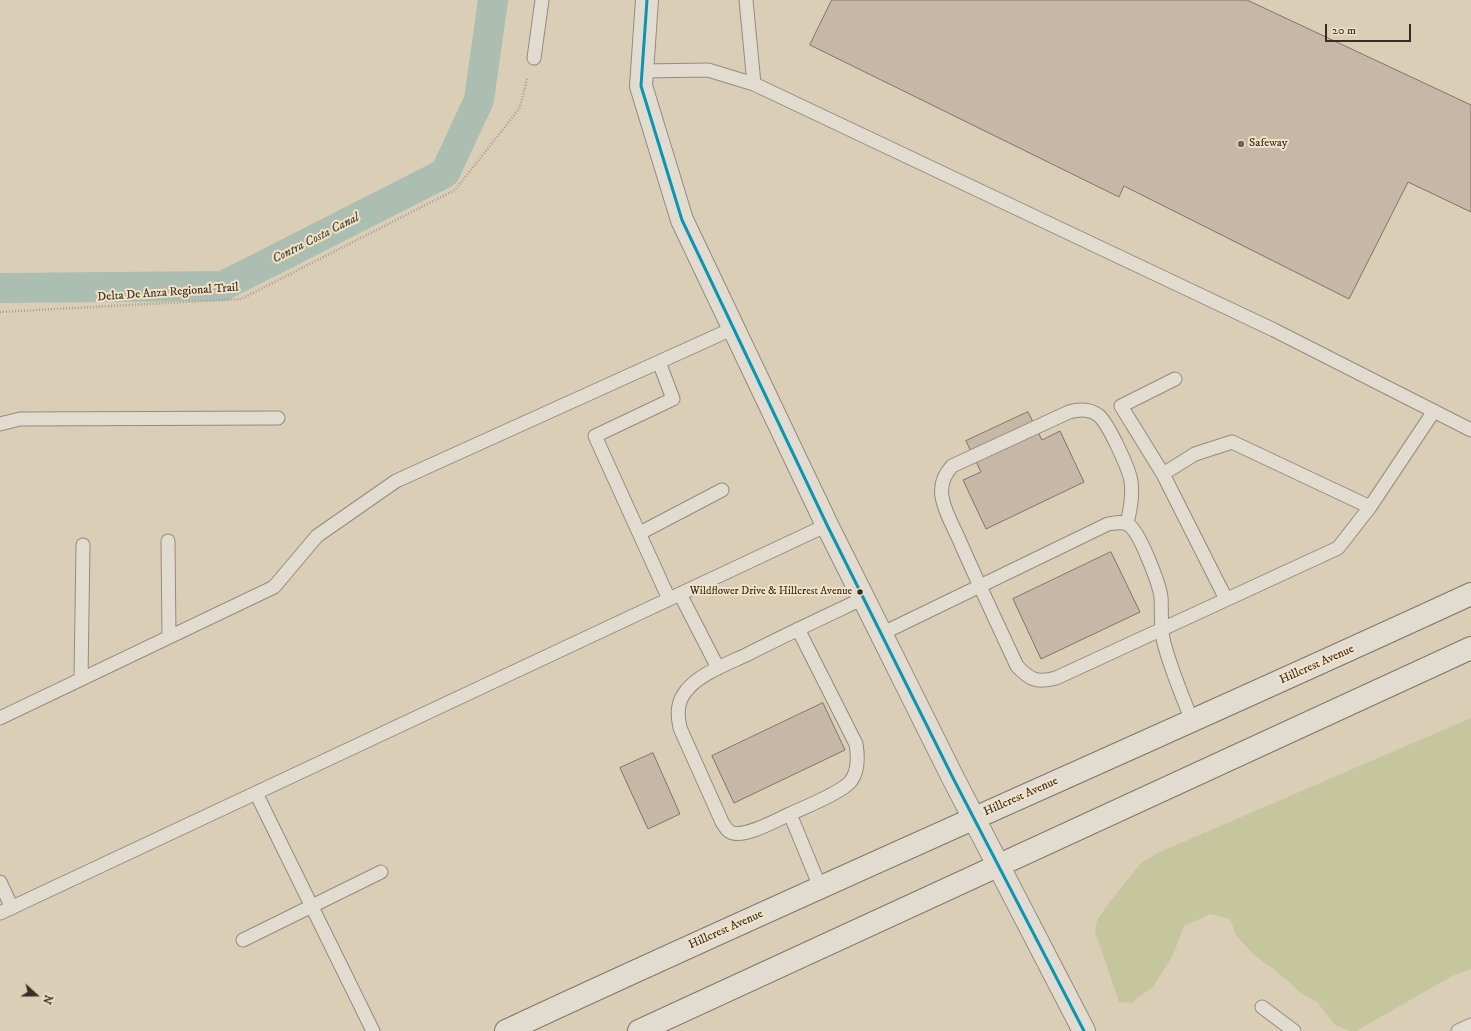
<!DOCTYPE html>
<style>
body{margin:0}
#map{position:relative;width:1471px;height:1031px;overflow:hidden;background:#daceb7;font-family:"IM FELL DW Pica",serif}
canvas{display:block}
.north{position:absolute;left:16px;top:975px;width:40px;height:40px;-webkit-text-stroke:3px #f1e2c6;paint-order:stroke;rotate:111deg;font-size:11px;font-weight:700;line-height:16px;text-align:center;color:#392c23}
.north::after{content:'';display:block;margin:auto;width:14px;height:18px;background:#392c23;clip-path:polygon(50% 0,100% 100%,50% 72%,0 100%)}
.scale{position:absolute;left:1325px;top:24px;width:86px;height:18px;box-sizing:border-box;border:2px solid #392c23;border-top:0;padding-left:5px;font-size:12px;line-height:14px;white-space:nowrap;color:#392c23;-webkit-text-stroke:3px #f1e2c6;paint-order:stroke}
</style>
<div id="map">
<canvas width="1471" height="1031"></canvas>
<div class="north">N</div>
<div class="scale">20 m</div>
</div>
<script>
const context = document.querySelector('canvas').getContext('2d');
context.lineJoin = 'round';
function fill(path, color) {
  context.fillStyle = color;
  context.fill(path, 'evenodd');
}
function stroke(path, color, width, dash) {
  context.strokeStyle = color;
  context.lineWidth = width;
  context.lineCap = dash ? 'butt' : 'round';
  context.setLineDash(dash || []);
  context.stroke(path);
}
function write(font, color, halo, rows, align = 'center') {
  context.font = font + ' "IM FELL DW Pica",serif';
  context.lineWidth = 4;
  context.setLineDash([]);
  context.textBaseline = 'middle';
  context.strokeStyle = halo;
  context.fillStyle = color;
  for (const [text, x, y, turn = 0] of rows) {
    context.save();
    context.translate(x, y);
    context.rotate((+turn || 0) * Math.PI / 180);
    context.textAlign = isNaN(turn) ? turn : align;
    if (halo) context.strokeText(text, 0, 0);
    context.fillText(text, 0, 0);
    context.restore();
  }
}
const green = new Path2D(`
 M 1471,718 L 1471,969 L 1452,976 L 1356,1031 L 1350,1031 L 1335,1025 L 1317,1002 L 1301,993 L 1275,970 L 1254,955 L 1236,935 L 1230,919 L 1210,914 L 1184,926 L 1173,955 L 1153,987 L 1131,1003 L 1119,1002 L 1095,931 L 1097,921 L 1105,908 L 1141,863 L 1160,852 Z`);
const canal = new Path2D(`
 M 0,288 L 223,286 L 445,173 L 479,100 L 493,0`);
const building = new Path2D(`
 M 832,0 L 1247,0 L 1471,105 L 1471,212 L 1408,182 L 1349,299 L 1124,186 L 1119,197 L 810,45 Z
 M 1028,412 L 1042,440 L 1060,431 L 1084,482 L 986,529 L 963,480 L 981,472 L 966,441 Z
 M 1111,552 L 1140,612 L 1041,659 L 1013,599 Z
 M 823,703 L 845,750 L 734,803 L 712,756 Z
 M 653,753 L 680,814 L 648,829 L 620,768 Z`);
const path = new Path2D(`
 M 0,312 L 241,299 L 455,190 L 519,109 L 528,77`);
const service = new Path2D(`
 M 746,0 L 754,84
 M 534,58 L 542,0
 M 642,71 L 708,70 L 754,84 L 1274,330 L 1471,430
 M 659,362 L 673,399 L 595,436 L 669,599
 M 0,424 L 20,419 L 278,418
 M 1163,474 L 1121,406 L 1175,379
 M 1127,524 C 1130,510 1133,496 1131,481 C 1129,469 1108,422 1098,415 C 1090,409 1079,409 1069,412 L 952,466 C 944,475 940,484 942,496 C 944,512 955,529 961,544 C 979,585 998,625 1017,666 C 1030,680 1037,683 1056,678 L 1338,548 L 1370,507 L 1434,411
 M 640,533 L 722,490
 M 168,541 L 169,637
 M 680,594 L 718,668
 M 1226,599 L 1163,474 L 1195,454 L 1232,442 L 1370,507
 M 881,634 L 1108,524 C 1115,523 1123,521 1129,525 C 1140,533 1159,583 1161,597 C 1162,613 1160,628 1164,643 C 1171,670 1182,695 1192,721
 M 81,679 L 83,545
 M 0,718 L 274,587 L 317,536 L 396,481 L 734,328
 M 256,793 L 373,1031
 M 790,814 C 805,807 841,793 851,781 C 859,770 858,756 856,744 L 798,629
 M 0,882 L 12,908
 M 820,887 L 790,814 C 776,820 747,837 733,833 C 728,832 725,827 722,822 L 680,728 C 677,714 677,702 686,691 C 699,674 727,664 746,655 C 785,635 824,617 864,598
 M 0,913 L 827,525
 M 243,940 L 381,872
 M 1262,1007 L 1294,1031
 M 1458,1031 L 1471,1025`);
const minor = new Path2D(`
 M 647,0 L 641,86 L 682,220 L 827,525 L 953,778 L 1084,1031`);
const secondary = new Path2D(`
 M 506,1031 C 826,882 1150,742 1471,594
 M 639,1031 L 1471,648`);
const bus1 = new Path2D(`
 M 647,0 L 641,86 L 682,220 L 827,525 L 953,778 L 1084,1031`);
const markers = [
 [1241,144,4,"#716557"],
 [860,592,3.5,"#392c23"]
];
const busNames = [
 ["Wildflower Drive & Hillcrest Avenue",852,592]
];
const poiNames = [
 ["Safeway",1249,144]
];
const streetNames = [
 ["Delta De Anza Regional Trail",168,293,-4],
 ["Hillcrest Avenue",1317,665,-24],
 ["Hillcrest Avenue",1021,797,-24],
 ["Hillcrest Avenue",726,930,-24]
];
const waterNames = [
 ["Contra Costa Canal",316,239,-27]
];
fill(green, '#c5c59e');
stroke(canal, '#acbdb1', 30);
fill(building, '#c7b7a6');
stroke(building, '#7e7569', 1);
stroke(service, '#948b7e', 15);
stroke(minor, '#948b7e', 24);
stroke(secondary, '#7e7569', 24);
stroke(path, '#a59f96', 2.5, [1, 2]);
stroke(service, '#e2dcd0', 13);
stroke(minor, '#e2dcd0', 22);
stroke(secondary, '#e2dcd0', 22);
stroke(bus1, '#0996b4', 3);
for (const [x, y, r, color] of markers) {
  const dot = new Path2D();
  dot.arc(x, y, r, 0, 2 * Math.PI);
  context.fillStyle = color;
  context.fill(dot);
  stroke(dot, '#f1e2c6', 1.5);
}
write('11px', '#392c23', '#f1e2c6', busNames, 'right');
write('12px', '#392c23', '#f1e2c6', poiNames, 'left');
write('12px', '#392c23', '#f1e2c6', streetNames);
write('italic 13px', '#514e46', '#f1e2c6', waterNames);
</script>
